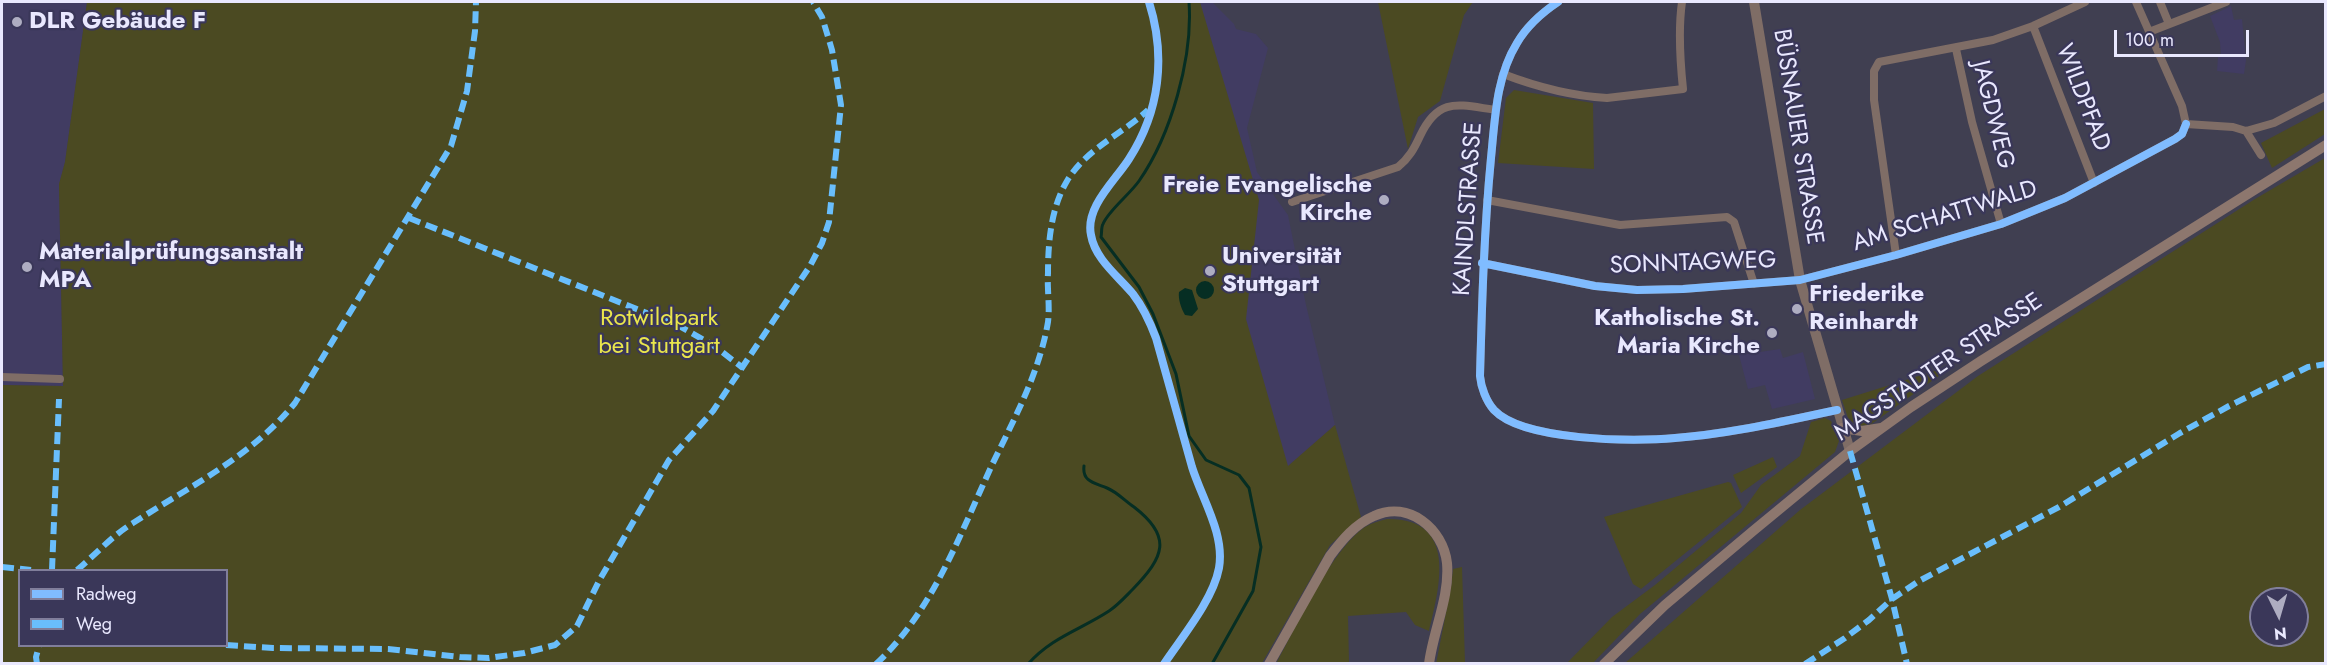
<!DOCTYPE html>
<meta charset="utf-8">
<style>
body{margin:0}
#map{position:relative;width:2327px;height:665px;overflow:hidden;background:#403f51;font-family:Jost,sans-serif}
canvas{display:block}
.frame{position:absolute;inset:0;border:3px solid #e9e8fe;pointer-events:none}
.legend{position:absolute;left:18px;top:569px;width:210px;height:78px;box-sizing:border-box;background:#3a3759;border:2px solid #807e9b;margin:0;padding:8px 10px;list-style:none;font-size:18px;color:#e9e8fe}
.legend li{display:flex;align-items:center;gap:12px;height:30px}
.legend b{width:30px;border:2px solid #807e9b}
.north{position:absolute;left:2249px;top:587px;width:60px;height:60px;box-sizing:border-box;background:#3a3759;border:2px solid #807e9b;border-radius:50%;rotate:175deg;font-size:16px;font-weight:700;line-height:24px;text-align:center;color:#e9e8fe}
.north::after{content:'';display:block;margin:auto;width:21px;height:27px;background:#aeadc1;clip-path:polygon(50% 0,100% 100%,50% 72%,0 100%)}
.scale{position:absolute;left:2114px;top:30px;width:135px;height:27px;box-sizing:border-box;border:3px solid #e9e8fe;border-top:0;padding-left:8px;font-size:18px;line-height:21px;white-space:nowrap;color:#e9e8fe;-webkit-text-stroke:4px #3a3759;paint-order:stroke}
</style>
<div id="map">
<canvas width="2327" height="665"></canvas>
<div class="frame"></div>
<ul class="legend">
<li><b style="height:8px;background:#80bcff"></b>Radweg</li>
<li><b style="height:8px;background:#69befc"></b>Weg</li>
</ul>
<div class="north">N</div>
<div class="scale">100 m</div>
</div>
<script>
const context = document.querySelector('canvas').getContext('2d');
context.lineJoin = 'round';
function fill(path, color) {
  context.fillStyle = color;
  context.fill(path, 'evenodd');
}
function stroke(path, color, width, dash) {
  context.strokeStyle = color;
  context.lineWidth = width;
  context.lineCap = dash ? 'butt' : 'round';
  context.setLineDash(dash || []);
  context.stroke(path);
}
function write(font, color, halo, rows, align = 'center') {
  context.font = font + ' Jost,sans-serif';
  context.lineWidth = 4.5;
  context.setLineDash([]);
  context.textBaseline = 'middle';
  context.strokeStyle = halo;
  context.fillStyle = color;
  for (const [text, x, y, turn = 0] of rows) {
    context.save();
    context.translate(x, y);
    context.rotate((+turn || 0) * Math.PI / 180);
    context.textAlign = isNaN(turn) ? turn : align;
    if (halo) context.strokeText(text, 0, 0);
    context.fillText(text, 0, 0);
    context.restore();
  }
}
const built = new Path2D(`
 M 2,2 L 91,2 L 87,3 L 65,162 L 59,185 L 63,386 L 2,385 Z
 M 1156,2 L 1212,2 L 1234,24 L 1236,29 L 1256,34 L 1268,48 L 1247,128 L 1257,172 L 1288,215 L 1306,305 L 1335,425 L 1229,518 Z
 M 2231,6 L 2234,20 L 2242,19 L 2246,60 L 2244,74 L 2217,71 L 2218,57 L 2221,56 L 2220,42 L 2210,16 Z
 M 1780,349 L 1783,358 L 1803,352 L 1815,399 L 1772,409 L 1765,385 L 1748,389 L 1739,355 Z`);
const green = new Path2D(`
 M 87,2 L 1200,2 L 1259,200 L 1246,319 L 1288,466 L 1335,425 L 1361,517 L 1330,545 L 1262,663 L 2,664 L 2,385 L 63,386 L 59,184 L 65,162 ZM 20,570 L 226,570 L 226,646 L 20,646 Z
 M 1378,2 L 1473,2 L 1464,15 L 1440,101 L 1418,117 L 1408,149 Z
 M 1514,90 L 1593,103 L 1594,169 L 1498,163 L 1506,98 Z
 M 2325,109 L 2325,134 L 2272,168 L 2261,143 Z
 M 2325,158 L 2325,663 L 1625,663 L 1800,510 L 1978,376 L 2255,199 ZM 2261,599 L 2297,599 L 2297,635 L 2261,635 Z
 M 1941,369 L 1943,373 L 1870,425 L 1857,426 L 1848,418 L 1842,400 Z
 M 1825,418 L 1831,421 L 1839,441 L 1835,452 L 1640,614 L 1593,663 L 1567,663 L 1612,617 L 1655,585 L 1741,513 L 1761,485 L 1800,456 L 1811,422 Z
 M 1773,457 L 1777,467 L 1741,493 L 1733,475 Z
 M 1728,482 L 1731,483 L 1742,507 L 1641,589 L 1633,584 L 1604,517 Z
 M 1387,519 C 1458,518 1440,586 1429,631 L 1415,625 L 1406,612 L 1348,616 L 1349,663 L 1276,664 C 1296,627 1332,549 1365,527 C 1372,523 1379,521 1387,519 Z
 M 1462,567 L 1465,663 L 1436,664 L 1451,587 L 1453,569 Z`);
const water = new Path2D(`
 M1196 290a9 9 0 1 1 18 0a9 9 0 1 1-18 0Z
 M 1185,288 L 1192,290 L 1198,309 L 1192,316 L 1185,315 C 1181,308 1178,299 1179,292 Z`);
const stream = new Path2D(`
 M 1189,2 C 1193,58 1171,135 1139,181 C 1130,194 1108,211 1103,224 C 1101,227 1102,233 1101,237 L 1139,287 L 1153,314 L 1176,374 L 1189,436 L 1206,460 L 1239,475 L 1249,488 L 1261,547 L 1253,591 L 1212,664
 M 1028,664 C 1052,637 1080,630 1109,611 C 1118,605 1125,597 1133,589 C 1164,557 1173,537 1134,507 C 1125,501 1117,492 1107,488 C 1095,483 1082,482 1084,466`);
const minor = new Path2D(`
 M 1558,2 C 1543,12 1527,26 1517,43 C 1496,77 1495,119 1491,158 C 1484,231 1482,303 1480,376 C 1481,387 1486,401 1494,410 C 1523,441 1634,442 1675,438 C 1730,434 1784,421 1837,410
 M 2136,2 L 2182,106 L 2186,124
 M 2160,2 L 2169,24
 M 2033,26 L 2094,183
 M 2149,32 L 2226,2
 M 1956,49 L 1972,122 L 2001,224
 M 1503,74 C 1537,87 1571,96 1607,98 L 1683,89 C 1680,60 1678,30 1682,2
 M 2186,124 L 2233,127 L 2246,131 L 2274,123 L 2326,96
 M 2246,131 L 2261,155
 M 1487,200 L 1620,225 L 1727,217 L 1734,222 L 1754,284
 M 1292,202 L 1398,167 C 1409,158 1414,149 1420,136 C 1439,96 1459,105 1496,110
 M 1896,255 L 1874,100 L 1874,71 L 1879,62 L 1993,40 L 2033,26 L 2085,2
 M 1482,263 L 1595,286 L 1637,290 L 1683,289 L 1800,280 L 1896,255 L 2001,224 L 2065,198 L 2175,139 L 2182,134 L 2186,124
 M 2,377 L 60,379`);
const tertiary = new Path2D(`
 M 1754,2 L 1800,280 L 1850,451`);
const secondary = new Path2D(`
 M 1842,428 L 1862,431 L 1881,428
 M 1269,664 L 1330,556 C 1342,540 1355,524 1374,516 C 1409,500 1443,529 1447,563 C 1450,597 1433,631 1429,664
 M 1604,664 L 1665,605 L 1753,531 L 1850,451 L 1911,407 L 1981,361 L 2326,145`);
const quiet = new Path2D(`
 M 409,218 L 679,326 L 713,345 L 743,368
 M 1850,451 L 1892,599 L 1907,664
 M 2,567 L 31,570
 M 52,570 L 59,399
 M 77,570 C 95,555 113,535 133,523 C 189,487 252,456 295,403 L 451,146 L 467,91 L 475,31 L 476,2
 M 226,645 L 273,648 L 388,649 L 460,657 L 489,658 L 524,653 L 555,645 L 577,626 L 599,581 L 669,460 L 713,411 L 810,266 L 822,243 L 829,222 L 841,105 L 832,50 L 822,17 L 813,2
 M 37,664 L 36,657 L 39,646
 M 876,664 C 933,611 960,534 992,465 C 1014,419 1039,374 1048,322 C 1050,306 1047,289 1048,273 C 1048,242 1051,208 1067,181 C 1086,149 1122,134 1148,110
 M 1805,664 L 1845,638 L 1869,620 L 1892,599 L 1919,581 L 2059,507 L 2180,433 L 2229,406 L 2308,367 L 2326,364`);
const cycleway = new Path2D(`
 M 1149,2 C 1166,56 1160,111 1129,159 C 1115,181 1085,207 1091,235 C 1095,259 1118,276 1133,294 C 1143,307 1150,322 1156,338 C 1168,381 1180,424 1192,467 C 1202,499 1225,534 1219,568 C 1213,600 1182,637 1164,664
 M 1558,2 C 1543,12 1527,26 1517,43 C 1496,77 1495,119 1491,158 C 1484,231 1482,303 1480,376 C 1481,387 1486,401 1494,410 C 1523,441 1634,442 1675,438 C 1730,434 1784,421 1837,410
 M 1482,263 L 1595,286 L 1637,290 L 1683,289 L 1800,280 L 1896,255 L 2001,224 L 2065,198 L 2175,139 L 2182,134 L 2186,124`);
const markers = [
 [17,22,6,"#aeadc1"],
 [1384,200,6,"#aeadc1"],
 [27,267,6,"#aeadc1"],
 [1210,271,6,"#aeadc1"],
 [1797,309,6,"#aeadc1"],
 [1772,333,6,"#aeadc1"]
];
const poiNames = [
 ["DLR Gebäude F",29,22],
 ["Freie Evangelische",1372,186,"right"],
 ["Kirche",1372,214,"right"],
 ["Materialprüfungsanstalt",39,253],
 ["MPA",39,281],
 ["Universität",1222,257],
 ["Stuttgart",1222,285],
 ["Friederike",1809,295],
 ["Reinhardt",1809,323],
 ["Katholische St.",1760,319,"right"],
 ["Maria Kirche",1760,347,"right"]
];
const streetNames = [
 ["WILDPFAD",2082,98,69],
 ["JAGDWEG",1992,115,76],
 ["BÜSNAUER STRASSE",1797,137,81],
 ["KAINDLSTRASSE",1469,209,-86],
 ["AM SCHATTWALD",1945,217,-17],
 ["SONNTAGWEG",1693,264,-2],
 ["MAGSTADTER STRASSE",1939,368,-34]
];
const parkNames = [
 ["Rotwildpark",659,319],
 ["bei Stuttgart",659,347]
];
fill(built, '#413c62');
fill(green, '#4b4a22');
fill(water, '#062e23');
stroke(stream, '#062e23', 3);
stroke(minor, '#7f6d66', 8);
stroke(tertiary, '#7f6d66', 10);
stroke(secondary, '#8d776e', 10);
stroke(quiet, '#69befc', 6, [12, 6]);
stroke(cycleway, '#80bcff', 8);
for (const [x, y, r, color] of markers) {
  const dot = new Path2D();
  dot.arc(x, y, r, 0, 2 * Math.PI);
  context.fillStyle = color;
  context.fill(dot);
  stroke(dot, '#3a3759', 2);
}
write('bold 24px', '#e9e8fe', '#3a3759', poiNames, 'left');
write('24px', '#e9e8fe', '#3a3759', streetNames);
write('24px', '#eae64c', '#3a3759', parkNames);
</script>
